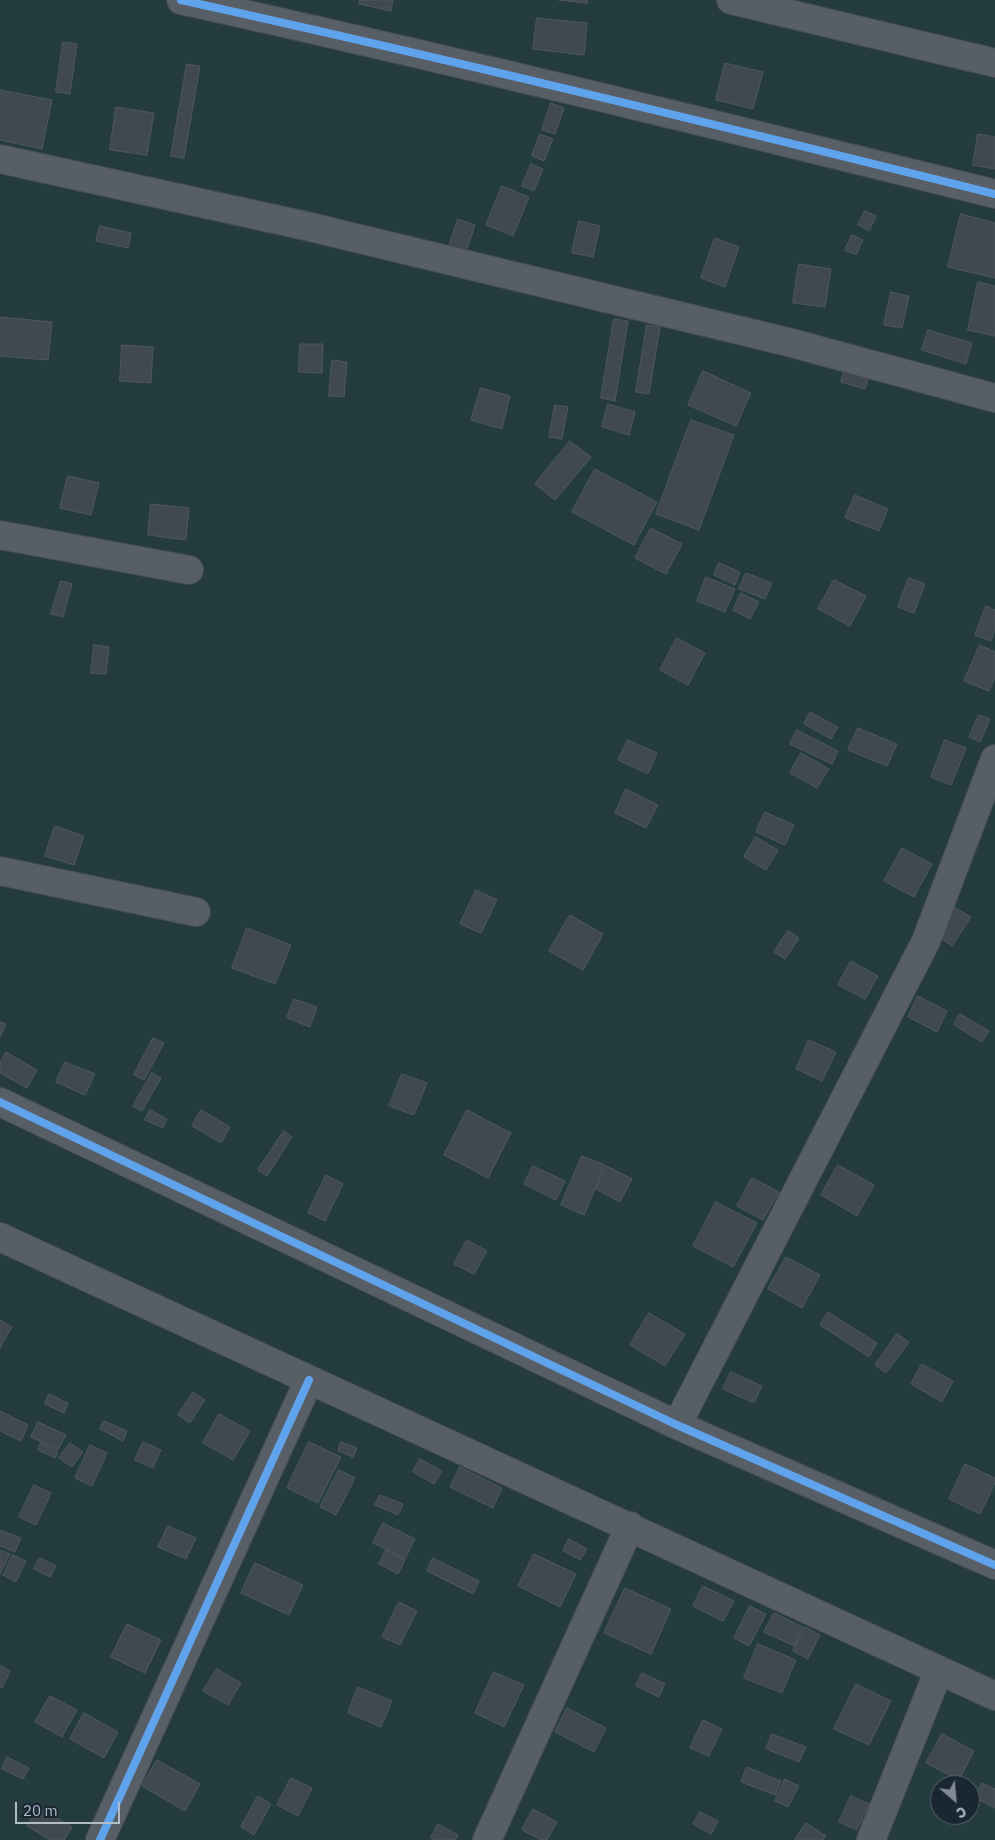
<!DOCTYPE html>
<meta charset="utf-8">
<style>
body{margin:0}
#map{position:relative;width:995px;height:1840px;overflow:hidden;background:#273038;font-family:"IBM Plex Sans",sans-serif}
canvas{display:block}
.north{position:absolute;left:930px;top:1775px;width:50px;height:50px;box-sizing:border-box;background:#1b2633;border:1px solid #57626f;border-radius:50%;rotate:153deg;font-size:14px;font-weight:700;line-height:20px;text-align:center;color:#b1bcc9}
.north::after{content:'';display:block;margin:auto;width:18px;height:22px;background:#818b96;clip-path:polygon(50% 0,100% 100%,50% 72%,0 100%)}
.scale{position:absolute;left:15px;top:1802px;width:105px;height:22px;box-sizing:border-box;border:2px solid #b1bcc9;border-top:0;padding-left:6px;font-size:15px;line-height:18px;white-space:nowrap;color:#b1bcc9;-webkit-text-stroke:4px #1b2633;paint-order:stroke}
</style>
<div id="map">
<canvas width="995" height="1840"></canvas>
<div class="north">С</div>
<div class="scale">20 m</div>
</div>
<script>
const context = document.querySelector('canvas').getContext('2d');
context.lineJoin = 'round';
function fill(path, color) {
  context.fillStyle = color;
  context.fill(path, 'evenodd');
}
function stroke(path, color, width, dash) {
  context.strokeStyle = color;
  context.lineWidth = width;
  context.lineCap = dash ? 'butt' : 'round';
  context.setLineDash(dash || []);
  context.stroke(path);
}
const green = new Path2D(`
 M 0,0 L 995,0 L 995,1840 L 0,1840 ZM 940,1785 L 970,1785 L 970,1815 L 940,1815 Z`);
const building = new Path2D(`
 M 360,0 L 393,0 L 391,11 L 359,4 Z
 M 559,0 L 587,0 L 587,3 Z
 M 537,18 L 587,23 L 584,55 L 533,49 Z
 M 63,42 L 77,44 L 70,94 L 56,92 Z
 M 725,63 L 763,72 L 753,109 L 716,100 Z
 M 187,64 L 200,66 L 184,158 L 171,156 Z
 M 0,90 L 52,100 L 42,149 L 0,140 Z
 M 551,103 L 564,108 L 555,134 L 542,130 Z
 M 116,107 L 154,113 L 147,155 L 110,150 Z
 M 540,134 L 553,139 L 544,161 L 532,156 Z
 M 978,134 L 995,137 L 995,169 L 973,165 Z
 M 531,164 L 543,169 L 534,191 L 522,186 Z
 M 502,186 L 529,197 L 513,236 L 486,225 Z
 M 865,211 L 876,216 L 869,231 L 858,225 Z
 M 961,214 L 995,223 L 995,278 L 948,267 Z
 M 458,219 L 475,225 L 466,252 L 449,246 Z
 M 579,221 L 600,226 L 593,257 L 572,253 Z
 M 100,226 L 131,233 L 128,248 L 96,241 Z
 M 852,235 L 863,240 L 856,255 L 845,250 Z
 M 715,238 L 739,247 L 725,287 L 701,278 Z
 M 799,264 L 831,269 L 825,307 L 793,303 Z
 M 978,282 L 995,286 L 995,336 L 968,330 Z
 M 891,292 L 909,296 L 902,328 L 884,325 Z
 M 0,317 L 52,322 L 48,360 L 0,356 Z
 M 614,319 L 628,321 L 615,401 L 601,398 Z
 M 647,325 L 660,327 L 649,394 L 636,392 Z
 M 928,330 L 972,343 L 966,364 L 922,350 Z
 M 300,344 L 323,344 L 322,373 L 299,372 Z
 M 122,345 L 153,347 L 151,383 L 120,381 Z
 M 332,360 L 347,362 L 344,397 L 329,396 Z
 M 846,365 L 870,373 L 865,389 L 841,382 Z
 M 703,371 L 751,393 L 736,426 L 688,405 Z
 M 481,388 L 510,396 L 502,429 L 471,420 Z
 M 608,404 L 635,412 L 629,435 L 602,427 Z
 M 555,405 L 568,407 L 562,439 L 549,437 Z
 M 691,420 L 734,435 L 699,530 L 656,514 Z
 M 570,441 L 591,457 L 555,500 L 535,484 Z
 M 595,469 L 657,502 L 634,545 L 572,512 Z
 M 68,476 L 99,483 L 91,515 L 60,508 Z
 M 855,495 L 888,509 L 879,531 L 845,518 Z
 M 151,504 L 189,508 L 186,540 L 148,535 Z
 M 651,528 L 682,544 L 666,574 L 635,558 Z
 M 719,563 L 740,572 L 735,585 L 714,575 Z
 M 746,573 L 772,583 L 765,599 L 739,589 Z
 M 706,577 L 735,589 L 725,612 L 697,601 Z
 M 909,578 L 925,584 L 914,613 L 898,607 Z
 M 834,580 L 866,596 L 850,626 L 818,609 Z
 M 61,581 L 72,584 L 63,617 L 51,614 Z
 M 741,593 L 759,602 L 750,619 L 733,610 Z
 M 986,606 L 995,610 L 995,630 L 991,641 L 975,635 Z
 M 677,638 L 705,653 L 688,685 L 660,670 Z
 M 94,645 L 109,647 L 106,674 L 91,673 Z
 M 980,645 L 995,652 L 995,678 L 989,691 L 964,681 Z
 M 810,712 L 838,727 L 831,739 L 804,724 Z
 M 979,715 L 990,719 L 980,742 L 969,737 Z
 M 858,728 L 897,744 L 887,766 L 848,750 Z
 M 797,730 L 838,751 L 832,764 L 790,744 Z
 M 628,740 L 657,753 L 648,774 L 618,760 Z
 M 945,740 L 966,748 L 951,785 L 931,777 Z
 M 801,753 L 829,769 L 817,788 L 790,773 Z
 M 626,789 L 658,805 L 646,828 L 615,813 Z
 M 765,812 L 794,825 L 785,845 L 756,832 Z
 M 55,826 L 84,836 L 74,865 L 45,856 Z
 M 756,837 L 778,850 L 766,870 L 744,857 Z
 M 902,848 L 932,864 L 914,897 L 884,881 Z
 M 476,890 L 497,900 L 481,933 L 460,924 Z
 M 954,907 L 971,917 L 952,946 L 936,935 Z
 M 570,915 L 603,934 L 583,970 L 549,951 Z
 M 247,928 L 291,945 L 275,984 L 232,968 Z
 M 788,931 L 799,938 L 785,959 L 774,952 Z
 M 851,961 L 878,976 L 865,999 L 838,985 Z
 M 918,996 L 947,1011 L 937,1032 L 908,1017 Z
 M 294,999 L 317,1007 L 310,1027 L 287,1018 Z
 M 960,1014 L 989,1031 L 982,1042 L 954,1025 Z
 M 0,1022 L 6,1024 L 0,1037 Z
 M 153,1038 L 164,1043 L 144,1080 L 134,1075 Z
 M 809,1040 L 836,1052 L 822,1081 L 796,1069 Z
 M 6,1052 L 37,1070 L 27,1088 L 0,1073 L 0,1063 Z
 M 65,1062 L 95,1074 L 85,1095 L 56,1082 Z
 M 152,1073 L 161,1078 L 142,1111 L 133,1106 Z
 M 402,1074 L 427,1083 L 414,1115 L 389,1106 Z
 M 150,1110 L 167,1119 L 163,1128 L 145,1120 Z
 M 201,1110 L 230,1127 L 221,1143 L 192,1126 Z
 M 467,1110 L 511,1133 L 488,1178 L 444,1155 Z
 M 284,1131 L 292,1137 L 267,1176 L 258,1170 Z
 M 582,1156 L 605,1165 L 584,1215 L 561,1205 Z
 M 838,1165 L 874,1185 L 857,1216 L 821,1195 Z
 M 533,1166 L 565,1181 L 556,1200 L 524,1184 Z
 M 607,1166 L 632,1179 L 620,1202 L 596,1189 Z
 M 326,1175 L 343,1184 L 325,1221 L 308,1213 Z
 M 752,1178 L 779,1192 L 763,1220 L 737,1206 Z
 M 716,1202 L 757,1223 L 733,1267 L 693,1246 Z
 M 467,1240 L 487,1251 L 474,1274 L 454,1264 Z
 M 786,1257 L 820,1275 L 802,1308 L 768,1289 Z
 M 828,1312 L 877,1343 L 869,1357 L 820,1325 Z
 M 649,1313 L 685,1334 L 665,1366 L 630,1345 Z
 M 0,1320 L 12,1327 L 0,1348 Z
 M 897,1334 L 909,1342 L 886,1373 L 875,1365 Z
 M 922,1364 L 953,1381 L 942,1402 L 911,1384 Z
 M 731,1372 L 762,1386 L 754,1403 L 723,1389 Z
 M 193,1392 L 205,1400 L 190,1423 L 178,1415 Z
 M 49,1394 L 68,1403 L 64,1413 L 45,1404 Z
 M 0,1411 L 28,1425 L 21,1441 L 0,1431 Z
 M 219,1414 L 250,1431 L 233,1460 L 203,1443 Z
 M 104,1421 L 127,1431 L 123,1441 L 100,1429 Z
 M 38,1422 L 66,1435 L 58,1450 L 31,1437 Z
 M 143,1442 L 161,1450 L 153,1468 L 135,1460 Z
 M 309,1442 L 341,1457 L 318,1503 L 287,1488 Z
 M 341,1442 L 357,1448 L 353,1457 L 338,1451 Z
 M 41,1443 L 58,1452 L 55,1458 L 38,1450 Z
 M 70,1443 L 83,1452 L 72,1467 L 59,1458 Z
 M 90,1445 L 107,1453 L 92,1486 L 75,1478 Z
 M 420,1459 L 442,1471 L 434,1484 L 413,1472 Z
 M 965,1464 L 995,1478 L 995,1483 L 980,1514 L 949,1499 Z
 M 460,1467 L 502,1488 L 493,1508 L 450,1487 Z
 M 339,1470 L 355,1478 L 336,1515 L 320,1507 Z
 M 34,1485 L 51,1493 L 36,1525 L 19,1517 Z
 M 380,1495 L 403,1504 L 398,1515 L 375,1505 Z
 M 383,1523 L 415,1539 L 405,1559 L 373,1543 Z
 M 168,1526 L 196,1538 L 186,1559 L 158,1547 Z
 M 0,1530 L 21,1538 L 15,1552 L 0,1546 Z
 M 569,1539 L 587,1549 L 580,1560 L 563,1551 Z
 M 0,1550 L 10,1554 L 0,1574 Z
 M 386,1550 L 405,1560 L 398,1574 L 379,1564 Z
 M 534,1554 L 576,1574 L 560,1607 L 518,1586 Z
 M 13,1555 L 26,1561 L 16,1582 L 3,1575 Z
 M 40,1558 L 56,1566 L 50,1577 L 34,1569 Z
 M 433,1558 L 479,1581 L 473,1594 L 427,1571 Z
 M 255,1563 L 303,1585 L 289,1615 L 241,1593 Z
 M 703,1586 L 734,1601 L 723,1621 L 693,1606 Z
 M 625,1588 L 671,1609 L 651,1654 L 604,1633 Z
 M 399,1602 L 417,1611 L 400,1645 L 382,1637 Z
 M 750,1606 L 766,1614 L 749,1646 L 734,1638 Z
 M 774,1613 L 803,1627 L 794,1646 L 764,1632 Z
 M 127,1624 L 161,1640 L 145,1673 L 111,1657 Z
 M 805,1627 L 820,1635 L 808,1659 L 793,1651 Z
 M 758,1644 L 796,1660 L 782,1693 L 744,1678 Z
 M 0,1665 L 10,1671 L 2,1688 L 0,1687 Z
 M 217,1669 L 241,1683 L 228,1705 L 203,1691 Z
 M 494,1672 L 524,1685 L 504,1727 L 475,1713 Z
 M 642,1673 L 665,1684 L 659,1697 L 636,1686 Z
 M 856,1684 L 891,1701 L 869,1745 L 834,1729 Z
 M 358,1687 L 392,1701 L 381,1727 L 348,1713 Z
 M 50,1696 L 77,1710 L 62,1737 L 35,1722 Z
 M 567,1708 L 606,1728 L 594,1752 L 555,1732 Z
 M 84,1713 L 118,1732 L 104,1758 L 70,1739 Z
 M 703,1720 L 722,1729 L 709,1756 L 690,1748 Z
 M 772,1734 L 806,1747 L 799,1762 L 766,1749 Z
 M 942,1734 L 974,1751 L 959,1780 L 926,1763 Z
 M 7,1757 L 29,1768 L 23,1779 L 2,1769 Z
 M 157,1760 L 200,1784 L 185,1811 L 142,1786 Z
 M 747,1767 L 781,1781 L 775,1795 L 741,1782 Z
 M 291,1778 L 312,1788 L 298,1816 L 277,1805 Z
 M 785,1779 L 799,1786 L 788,1807 L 775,1801 Z
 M 982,1783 L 995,1789 L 995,1808 L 975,1798 Z
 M 258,1796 L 271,1804 L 254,1835 L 241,1827 Z
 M 851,1796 L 869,1804 L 857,1830 L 839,1822 Z
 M 38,1807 L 72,1827 L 64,1840 L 50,1840 L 27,1826 Z
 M 533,1809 L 557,1822 L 547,1840 L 541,1840 L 522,1830 Z
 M 700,1812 L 718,1821 L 711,1834 L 693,1824 Z
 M 806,1823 L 826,1836 L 823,1840 L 795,1840 Z
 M 438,1824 L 458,1835 L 455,1840 L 434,1840 L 431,1838 Z`);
const minor = new Path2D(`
 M 181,0 C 454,60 725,127 995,194
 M 731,0 L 995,63
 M 0,159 L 306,226 L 788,342 L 995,398
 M 0,535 L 189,570
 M 0,871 L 196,912
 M 0,1102 L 677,1425 L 995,1565
 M 0,1237 L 995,1696
 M 677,1425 L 926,941 L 995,759
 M 100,1840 L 309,1380
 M 487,1840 L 630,1526
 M 871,1840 L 939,1670`);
const cycleway = new Path2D(`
 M 181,0 C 454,60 725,127 995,194
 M 0,1102 L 677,1425 L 995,1565
 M 100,1840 L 309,1380`);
fill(green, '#243c3e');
fill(building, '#414950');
stroke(building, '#50575f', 1);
stroke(minor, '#464c52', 30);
stroke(minor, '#585e65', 28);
stroke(cycleway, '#60a3ed', 8);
</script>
